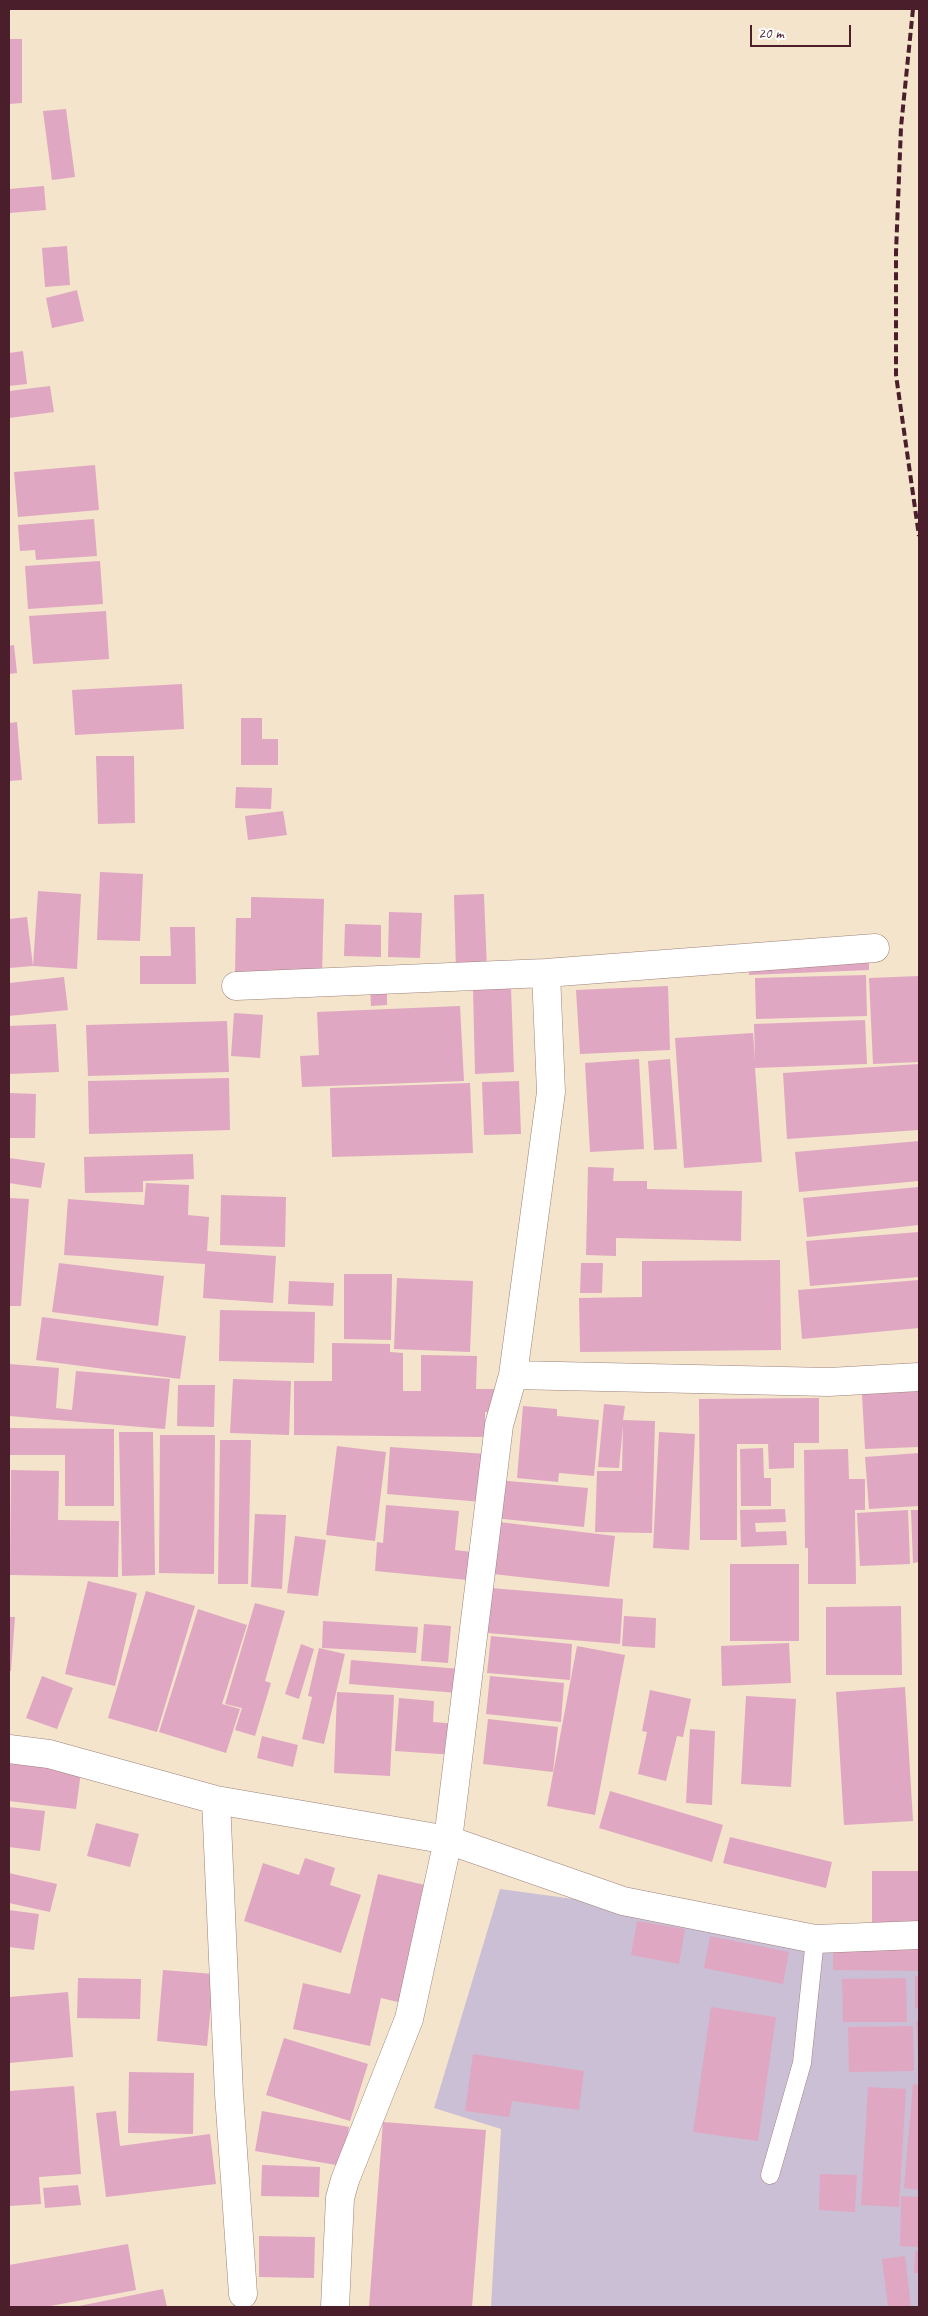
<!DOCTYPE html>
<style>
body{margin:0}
#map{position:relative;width:928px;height:2316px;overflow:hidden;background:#f3e4cb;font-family:Caveat,sans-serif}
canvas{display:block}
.frame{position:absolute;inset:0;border:10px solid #4a1f2b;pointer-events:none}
.scale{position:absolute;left:750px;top:25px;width:101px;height:22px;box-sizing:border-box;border:2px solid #4a1f2b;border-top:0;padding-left:6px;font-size:15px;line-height:18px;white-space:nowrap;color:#4a1f2b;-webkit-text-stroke:4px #fff;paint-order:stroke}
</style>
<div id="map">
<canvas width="928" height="2316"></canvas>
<div class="frame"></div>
<div class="scale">20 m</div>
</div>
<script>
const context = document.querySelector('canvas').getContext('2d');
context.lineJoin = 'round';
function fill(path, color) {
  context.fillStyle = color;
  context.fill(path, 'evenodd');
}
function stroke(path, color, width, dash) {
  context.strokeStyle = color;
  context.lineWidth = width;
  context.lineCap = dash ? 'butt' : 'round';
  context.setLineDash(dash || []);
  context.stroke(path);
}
const industrial = new Path2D(`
 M 500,1889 L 801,1930 L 919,1934 L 919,2307 L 491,2307 L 501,2129 L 434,2108 Z`);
const building = new Path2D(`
 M 9,39 L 22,39 L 22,103 L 9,104 Z
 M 66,109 L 75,177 L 52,180 L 43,111 Z
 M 44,186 L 46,210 L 9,213 L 9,189 Z
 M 67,246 L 70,285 L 45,287 L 42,248 Z
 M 77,290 L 84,321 L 52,328 L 46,298 Z
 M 23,351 L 27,384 L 9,386 L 9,353 Z
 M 50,386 L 54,412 L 9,418 L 9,391 Z
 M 95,465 L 99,510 L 18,517 L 14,472 Z
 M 94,519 L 97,556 L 36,560 L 35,550 L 20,551 L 18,525 Z
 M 100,561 L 103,604 L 28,609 L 25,566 Z
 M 106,611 L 109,659 L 33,664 L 29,616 Z
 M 14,645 L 17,673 L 9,674 L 9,646 Z
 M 182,684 L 184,729 L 75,735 L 72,690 Z
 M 241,718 L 262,718 L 262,739 L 278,739 L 278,765 L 241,765 Z
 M 17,722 L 22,780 L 9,781 L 9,723 Z
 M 96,756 L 134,756 L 135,823 L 98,824 Z
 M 236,787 L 272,788 L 271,809 L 235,808 Z
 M 283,811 L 287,835 L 248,840 L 245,816 Z
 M 100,872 L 143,874 L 140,941 L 97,940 Z
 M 38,891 L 81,894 L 77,969 L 33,966 Z
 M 484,894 L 487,970 L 456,971 L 454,895 Z
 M 251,897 L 324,899 L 322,976 L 235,974 L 236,918 L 251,918 Z
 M 389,912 L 422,913 L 420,958 L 388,957 Z
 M 27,917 L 33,966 L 9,968 L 9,919 Z
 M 345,924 L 381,925 L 381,957 L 344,956 Z
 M 170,927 L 195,927 L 196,984 L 140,984 L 140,956 L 171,956 Z
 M 869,956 L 869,970 L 749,975 L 749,961 Z
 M 866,975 L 867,1016 L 756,1019 L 755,978 Z
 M 919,976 L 919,1062 L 873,1064 L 869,978 Z
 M 64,977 L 68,1010 L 9,1016 L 9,983 Z
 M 370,986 L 387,986 L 387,1005 L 371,1006 Z
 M 668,986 L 670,1050 L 580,1054 L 576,990 Z
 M 511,987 L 514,1072 L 475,1074 L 473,988 Z
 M 460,1006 L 464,1081 L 302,1087 L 300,1056 L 319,1055 L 317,1012 Z
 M 234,1013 L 263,1015 L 260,1058 L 231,1056 Z
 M 865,1020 L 867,1064 L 755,1068 L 762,1162 L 684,1168 L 675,1038 L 753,1033 L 755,1061 L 754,1024 Z
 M 227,1021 L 229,1072 L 88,1076 L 86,1025 Z
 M 56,1024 L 59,1072 L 9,1074 L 9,1026 Z
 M 639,1059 L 644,1149 L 590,1152 L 585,1063 Z
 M 670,1059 L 677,1149 L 654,1150 L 648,1061 Z
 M 919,1064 L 919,1130 L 787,1139 L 783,1073 Z
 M 229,1078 L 230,1130 L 89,1134 L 88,1081 Z
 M 519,1081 L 521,1134 L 484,1135 L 482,1082 Z
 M 470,1083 L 473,1153 L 332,1157 L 330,1088 Z
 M 9,1093 L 36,1094 L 35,1138 L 9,1138 Z
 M 919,1141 L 919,1181 L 799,1192 L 795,1152 Z
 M 193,1154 L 194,1179 L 143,1181 L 143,1192 L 85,1193 L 84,1157 Z
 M 9,1158 L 45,1163 L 41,1188 L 9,1183 Z
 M 588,1167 L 614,1168 L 613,1181 L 647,1181 L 647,1189 L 742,1191 L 741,1241 L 616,1238 L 616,1256 L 586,1255 Z
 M 146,1183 L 189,1185 L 188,1215 L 209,1217 L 207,1251 L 276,1256 L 273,1303 L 203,1298 L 205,1264 L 64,1255 L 68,1199 L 144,1205 Z
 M 919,1187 L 919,1225 L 807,1237 L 803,1198 Z
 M 221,1195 L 286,1197 L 285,1247 L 220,1245 Z
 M 9,1198 L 29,1199 L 21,1306 L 9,1306 Z
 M 919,1232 L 919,1277 L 810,1286 L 806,1241 Z
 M 780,1260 L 781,1350 L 580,1352 L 579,1298 L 642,1297 L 642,1261 Z
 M 59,1263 L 164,1276 L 158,1326 L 52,1312 Z
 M 581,1263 L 603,1263 L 602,1293 L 580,1293 Z
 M 344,1274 L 392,1274 L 391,1340 L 344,1339 Z
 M 397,1278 L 473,1281 L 470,1352 L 394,1349 Z
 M 919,1280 L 919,1328 L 802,1339 L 798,1290 Z
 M 289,1281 L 334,1283 L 333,1306 L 288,1304 Z
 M 220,1310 L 315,1312 L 314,1363 L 219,1361 Z
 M 42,1317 L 186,1336 L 180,1379 L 36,1360 Z
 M 332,1343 L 390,1344 L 390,1352 L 403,1353 L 403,1391 L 421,1391 L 421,1355 L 477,1356 L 476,1389 L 496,1389 L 495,1412 L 485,1412 L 485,1437 L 294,1435 L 294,1381 L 332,1381 Z
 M 9,1364 L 59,1368 L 56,1408 L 72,1410 L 76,1371 L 170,1379 L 165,1429 L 9,1416 Z
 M 233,1379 L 291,1381 L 289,1435 L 230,1433 Z
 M 178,1385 L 215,1385 L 214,1427 L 177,1426 Z
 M 919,1391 L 919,1447 L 865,1449 L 862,1394 Z
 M 819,1398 L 819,1443 L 794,1443 L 794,1468 L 769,1469 L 768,1444 L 737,1444 L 737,1540 L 700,1540 L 699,1399 Z
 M 604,1404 L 625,1406 L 623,1420 L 655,1421 L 652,1533 L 595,1532 L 597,1471 L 622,1471 L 623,1425 L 619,1468 L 598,1467 Z
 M 523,1406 L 557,1409 L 557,1416 L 599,1420 L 594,1476 L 559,1473 L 558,1482 L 517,1478 Z
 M 9,1428 L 114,1429 L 114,1506 L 65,1506 L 65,1455 L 9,1455 Z
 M 119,1432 L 153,1432 L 155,1575 L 122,1576 Z
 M 659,1432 L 695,1434 L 689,1550 L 653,1548 Z
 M 160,1435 L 215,1435 L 214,1574 L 159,1573 Z
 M 220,1440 L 251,1440 L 248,1584 L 218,1584 Z
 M 337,1446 L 386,1452 L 375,1541 L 326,1535 Z
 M 390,1447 L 486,1454 L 482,1502 L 387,1494 Z
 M 763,1448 L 764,1478 L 771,1478 L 771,1506 L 741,1506 L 740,1449 Z
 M 848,1449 L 849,1479 L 865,1479 L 865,1510 L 855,1510 L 856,1584 L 808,1584 L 808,1548 L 805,1548 L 804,1450 Z
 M 919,1453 L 919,1506 L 869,1509 L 865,1457 Z
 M 11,1470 L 59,1471 L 58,1520 L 119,1521 L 118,1577 L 10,1575 Z
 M 497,1480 L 588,1488 L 584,1527 L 493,1518 Z
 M 386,1505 L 459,1511 L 455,1550 L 481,1553 L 478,1581 L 375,1571 L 377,1542 L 383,1543 Z
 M 785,1509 L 786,1522 L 755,1523 L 756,1532 L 786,1531 L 787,1545 L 741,1547 L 740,1510 Z
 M 908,1510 L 910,1564 L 860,1566 L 857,1513 Z
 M 911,1510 L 919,1510 L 919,1562 L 913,1563 Z
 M 255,1514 L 286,1515 L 282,1589 L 251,1587 Z
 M 491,1521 L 615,1536 L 609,1587 L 484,1573 Z
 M 295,1536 L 326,1540 L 318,1596 L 287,1593 Z
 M 730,1564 L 799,1564 L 799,1641 L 730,1641 Z
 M 88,1581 L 137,1593 L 115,1686 L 65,1674 Z
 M 491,1588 L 623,1599 L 620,1644 L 487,1633 Z
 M 146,1591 L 195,1606 L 157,1732 L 108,1718 Z
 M 255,1603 L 285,1611 L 265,1681 L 271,1683 L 255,1736 L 235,1730 L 242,1708 L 225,1704 Z
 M 901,1606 L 902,1675 L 826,1675 L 826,1607 Z
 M 198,1609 L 247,1625 L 222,1704 L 240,1709 L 226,1753 L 159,1732 Z
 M 624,1616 L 656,1618 L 655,1648 L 622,1646 Z
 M 9,1617 L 15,1617 L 11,1671 L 9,1671 Z
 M 323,1621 L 418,1627 L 416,1653 L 322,1648 Z
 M 424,1624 L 451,1626 L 448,1663 L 421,1661 Z
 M 491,1636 L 572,1644 L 570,1680 L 487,1673 Z
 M 789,1643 L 791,1683 L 722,1686 L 721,1646 Z
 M 301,1644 L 314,1649 L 299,1699 L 285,1694 Z
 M 577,1646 L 625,1655 L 595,1815 L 547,1806 Z
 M 319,1648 L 345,1654 L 324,1744 L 302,1739 L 312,1697 L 308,1696 Z
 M 351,1660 L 460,1669 L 458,1693 L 349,1684 Z
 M 42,1676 L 73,1688 L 57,1729 L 26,1718 Z
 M 490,1676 L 564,1683 L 561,1722 L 486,1714 Z
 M 905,1687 L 913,1821 L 844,1825 L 836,1692 Z
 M 650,1690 L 691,1699 L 683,1737 L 677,1736 L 666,1781 L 638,1774 L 647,1732 L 642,1731 Z
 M 337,1692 L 394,1695 L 390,1776 L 334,1773 Z
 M 746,1696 L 796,1699 L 791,1787 L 741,1784 Z
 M 399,1698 L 434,1701 L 433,1722 L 457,1724 L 455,1755 L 395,1751 Z
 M 488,1719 L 558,1727 L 553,1772 L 483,1764 Z
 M 690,1729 L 715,1731 L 712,1805 L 686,1803 Z
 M 262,1736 L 298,1745 L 293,1767 L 257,1758 Z
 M 9,1763 L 81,1772 L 76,1809 L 9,1801 Z
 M 610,1791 L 723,1825 L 712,1862 L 599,1828 Z
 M 9,1807 L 45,1811 L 40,1851 L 9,1847 Z
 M 96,1823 L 139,1834 L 130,1867 L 87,1856 Z
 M 730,1837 L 832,1862 L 826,1888 L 723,1863 Z
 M 305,1858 L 335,1868 L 330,1885 L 361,1895 L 341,1953 L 244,1921 L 263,1863 L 299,1875 Z
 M 872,1871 L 919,1871 L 919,1925 L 872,1925 Z
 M 9,1873 L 57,1884 L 50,1912 L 9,1903 Z
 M 378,1874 L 429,1886 L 402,2003 L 381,1998 L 370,2046 L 293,2029 L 303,1983 L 350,1994 Z
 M 9,1910 L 39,1914 L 34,1950 L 9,1947 Z
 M 637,1921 L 685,1929 L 679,1964 L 631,1955 Z
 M 710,1936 L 789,1952 L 783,1984 L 704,1968 Z
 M 833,1941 L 919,1943 L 919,1971 L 833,1970 Z
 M 163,1970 L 214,1974 L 207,2046 L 157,2041 Z
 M 915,1976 L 919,1976 L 919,2008 L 915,2008 Z
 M 78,1978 L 141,1979 L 140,2019 L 77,2018 Z
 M 906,1978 L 907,2022 L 843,2022 L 842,1979 Z
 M 68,1992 L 73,2057 L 9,2063 L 9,1997 Z
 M 711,2007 L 776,2017 L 758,2141 L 693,2132 Z
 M 916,2021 L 919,2021 L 919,2053 L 918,2053 Z
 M 913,2026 L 914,2071 L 849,2072 L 848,2027 Z
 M 284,2038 L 368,2064 L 350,2121 L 266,2095 Z
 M 473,2054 L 584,2071 L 579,2110 L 512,2101 L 509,2117 L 465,2111 Z
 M 129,2072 L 194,2073 L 193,2134 L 128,2133 Z
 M 913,2084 L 919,2085 L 919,2190 L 904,2188 Z
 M 74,2086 L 81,2174 L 39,2177 L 41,2204 L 9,2206 L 9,2091 Z
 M 868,2087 L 906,2089 L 899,2207 L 861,2205 Z
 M 116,2111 L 120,2146 L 210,2134 L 216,2184 L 106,2197 L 96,2113 Z
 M 262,2111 L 349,2127 L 342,2166 L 255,2151 Z
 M 383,2122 L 486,2130 L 472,2307 L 369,2307 Z
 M 262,2165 L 320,2167 L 319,2197 L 261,2196 Z
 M 820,2174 L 857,2175 L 855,2212 L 819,2210 Z
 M 78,2185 L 81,2205 L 45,2208 L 43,2188 Z
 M 901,2196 L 919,2197 L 919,2247 L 900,2246 Z
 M 259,2236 L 315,2237 L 314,2278 L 259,2277 Z
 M 128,2244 L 136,2290 L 45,2307 L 9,2307 L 9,2265 Z
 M 915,2251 L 919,2251 L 919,2273 L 914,2273 Z
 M 905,2256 L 911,2307 L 888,2307 L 882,2259 Z
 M 163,2289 L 167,2307 L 79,2307 L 79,2306 Z`);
const service = new Path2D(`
 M 770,2175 L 802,2063 L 815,1939`);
const minor = new Path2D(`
 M 236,986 L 546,973 L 875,948
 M 513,1375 L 829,1382 L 919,1377
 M 9,1749 L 49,1754 L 216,1800 L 448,1840 L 623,1901 L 815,1939 L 919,1935
 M 216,1800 L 229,2094 L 243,2294
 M 335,2307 L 340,2198 L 345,2180 L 409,2019 L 448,1840 L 499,1425 L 513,1375 L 551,1092 L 546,973`);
const rail = new Path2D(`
 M 913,9 L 901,127 L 896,252 L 896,375 L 919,536`);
fill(industrial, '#cbbfd5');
fill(building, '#e0a7c2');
stroke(service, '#9e827b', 19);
stroke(minor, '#9e827b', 29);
stroke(service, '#fff', 18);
stroke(minor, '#fff', 28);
stroke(rail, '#4a1f2b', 4, [8, 4]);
</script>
